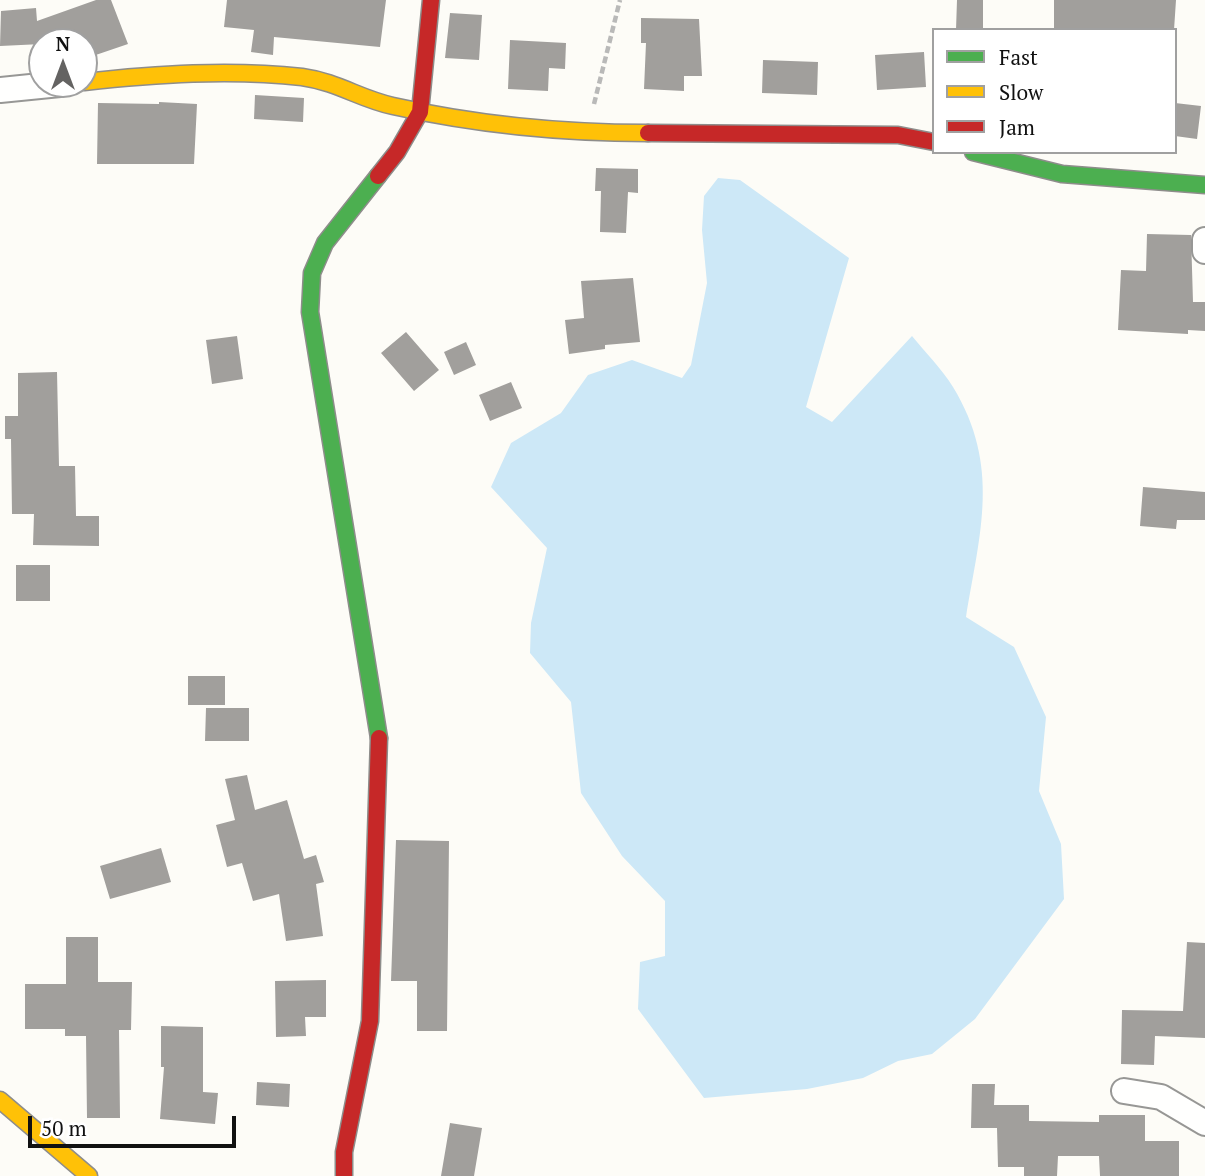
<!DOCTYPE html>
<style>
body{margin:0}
#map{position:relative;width:1205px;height:1176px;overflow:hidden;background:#fdfcf7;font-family:"PT Serif",serif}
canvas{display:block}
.legend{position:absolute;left:932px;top:28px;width:245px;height:126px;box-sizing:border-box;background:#fff;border:2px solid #a0a0a0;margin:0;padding:9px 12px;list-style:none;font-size:21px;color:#111}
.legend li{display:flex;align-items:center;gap:14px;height:35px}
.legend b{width:35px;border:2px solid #a0a0a0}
.north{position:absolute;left:28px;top:28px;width:70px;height:70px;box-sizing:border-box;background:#fff;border:2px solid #a0a0a0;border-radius:50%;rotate:0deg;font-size:19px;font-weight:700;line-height:28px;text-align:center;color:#111}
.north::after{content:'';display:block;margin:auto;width:24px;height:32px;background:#646362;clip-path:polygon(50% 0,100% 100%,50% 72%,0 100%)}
.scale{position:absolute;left:28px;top:1116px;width:208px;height:32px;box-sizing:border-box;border:4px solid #111;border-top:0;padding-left:9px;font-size:21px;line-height:24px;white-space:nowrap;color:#111;-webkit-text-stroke:5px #fff;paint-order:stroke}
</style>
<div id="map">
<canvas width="1205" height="1176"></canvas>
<ul class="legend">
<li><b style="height:9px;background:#4caf50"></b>Fast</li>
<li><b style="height:9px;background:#ffc107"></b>Slow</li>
<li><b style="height:9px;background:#c62828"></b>Jam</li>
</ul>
<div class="north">N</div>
<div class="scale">50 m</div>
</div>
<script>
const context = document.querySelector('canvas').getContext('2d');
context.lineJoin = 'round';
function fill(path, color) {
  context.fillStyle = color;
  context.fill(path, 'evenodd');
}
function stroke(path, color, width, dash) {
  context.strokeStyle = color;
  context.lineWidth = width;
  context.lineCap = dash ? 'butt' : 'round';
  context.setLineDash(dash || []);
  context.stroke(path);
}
const water = new Path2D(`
 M 718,178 L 740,180 L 849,258 L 806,407 L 832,422 L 912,336 C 925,352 942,369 953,387 C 1001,466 980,533 966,617 L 1014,647 L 1046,717 L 1039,791 L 1061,844 L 1064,899 L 975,1019 L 932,1054 L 898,1061 L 863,1078 L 807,1089 L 704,1098 L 638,1009 L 640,962 L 665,956 L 665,901 L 622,856 L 581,793 L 571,702 L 530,653 L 531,623 L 547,548 L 491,487 L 511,443 L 561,413 L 588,375 L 632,360 L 682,378 L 691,365 L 707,283 L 702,230 L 704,196 Z`);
const building = new Path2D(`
 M 96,0 L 111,0 L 128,44 L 84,59 L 84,42 L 0,46 L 1,11 L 36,8 L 37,21 Z
 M 227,0 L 386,0 L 380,47 L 274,37 L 273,55 L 251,52 L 254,30 L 224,27 Z
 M 957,0 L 983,0 L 983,30 L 956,30 Z
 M 1054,0 L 1176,0 L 1174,30 L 1054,30 Z
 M 450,13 L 482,15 L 479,60 L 445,58 Z
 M 641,18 L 699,19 L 702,76 L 684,76 L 684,91 L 644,89 L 646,43 L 641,43 Z
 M 510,40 L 566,43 L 565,69 L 549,68 L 548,91 L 508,89 Z
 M 924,52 L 926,87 L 877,90 L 875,55 Z
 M 763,60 L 818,62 L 817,95 L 762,93 Z
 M 255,95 L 304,98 L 303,122 L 254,119 Z
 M 159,102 L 197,104 L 194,164 L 97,164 L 98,103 L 159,104 Z
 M 1175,103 L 1201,106 L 1197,139 L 1175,136 Z
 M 596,168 L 638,169 L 638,193 L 628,192 L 626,233 L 600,232 L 601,191 L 595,191 Z
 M 1147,234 L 1191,235 L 1193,302 L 1205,302 L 1205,331 L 1188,330 L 1188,334 L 1118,330 L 1121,270 L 1146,271 Z
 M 633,278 L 640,342 L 605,345 L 605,349 L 569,354 L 565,320 L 584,318 L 581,281 Z
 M 406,332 L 439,370 L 414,391 L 381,353 Z
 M 237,336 L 243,379 L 212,384 L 206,340 Z
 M 466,342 L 476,365 L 454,375 L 444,352 Z
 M 57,372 L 59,466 L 75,466 L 76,516 L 99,516 L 99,546 L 33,545 L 34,514 L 12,514 L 11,439 L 5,439 L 5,416 L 18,416 L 18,373 Z
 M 511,382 L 522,408 L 490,421 L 479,395 Z
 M 1143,487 L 1205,492 L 1205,520 L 1177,520 L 1176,529 L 1140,526 Z
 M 16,565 L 50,565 L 50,601 L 16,601 Z
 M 188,676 L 225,676 L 225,705 L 188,705 Z
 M 206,708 L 249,708 L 249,741 L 205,741 Z
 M 247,775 L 255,810 L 287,800 L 304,859 L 316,855 L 324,882 L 316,884 L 323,936 L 286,941 L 279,894 L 253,901 L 242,863 L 227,867 L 216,825 L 235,820 L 225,779 Z
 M 396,840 L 449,841 L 447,1031 L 417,1031 L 417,981 L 391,981 Z
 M 161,848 L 171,882 L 110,899 L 100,866 Z
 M 66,937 L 98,937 L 98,982 L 132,982 L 131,1030 L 119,1030 L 120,1118 L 87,1118 L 86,1036 L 65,1036 L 65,1029 L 25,1029 L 25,984 L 66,984 Z
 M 1187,942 L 1205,943 L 1205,1038 L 1155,1036 L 1154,1065 L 1121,1064 L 1122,1010 L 1183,1011 Z
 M 326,980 L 326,1017 L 305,1017 L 306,1036 L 276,1037 L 275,981 Z
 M 161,1026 L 203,1027 L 203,1092 L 218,1093 L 215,1124 L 160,1119 L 164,1067 L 161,1067 Z
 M 257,1082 L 290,1084 L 289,1107 L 256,1105 Z
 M 972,1084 L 995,1084 L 994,1105 L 1029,1105 L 1029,1121 L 1099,1122 L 1099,1115 L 1145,1115 L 1145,1141 L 1179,1141 L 1179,1176 L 1100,1176 L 1099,1156 L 1058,1156 L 1057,1176 L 1024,1176 L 1024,1167 L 998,1167 L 997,1128 L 971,1128 Z
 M 450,1123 L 482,1128 L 474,1176 L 441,1176 Z`);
const path = new Path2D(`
 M 594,104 L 620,0`);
const street = new Path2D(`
 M 0,90 L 60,84
 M 1205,240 L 1205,251
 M 1124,1091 L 1161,1097 L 1205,1123`);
const fast = new Path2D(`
 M 973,152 L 1062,174 L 1205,185
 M 378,176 L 325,243 L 312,273 L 310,312 L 379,738`);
const slow = new Path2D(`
 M 84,82 C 156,74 230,69 302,77 C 338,82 360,99 393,106 C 478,125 562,133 648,133
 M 0,1100 L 89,1176`);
const jam = new Path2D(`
 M 648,133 L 898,135 L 934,142
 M 378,176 L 397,152 L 420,112 L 431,0
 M 344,1176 L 344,1152 L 370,1021 L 379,738`);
fill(water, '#cde8f7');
fill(building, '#a19f9c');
stroke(street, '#979795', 28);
stroke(fast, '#8e8d8b', 19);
stroke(slow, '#8e8d8b', 19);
stroke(jam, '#8e8d8b', 19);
stroke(path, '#b9b9b8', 4.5, [7, 3.5]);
stroke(street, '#fffffe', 24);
stroke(fast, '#4caf50', 16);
stroke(slow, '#ffc107', 16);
stroke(jam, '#c62828', 16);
</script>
